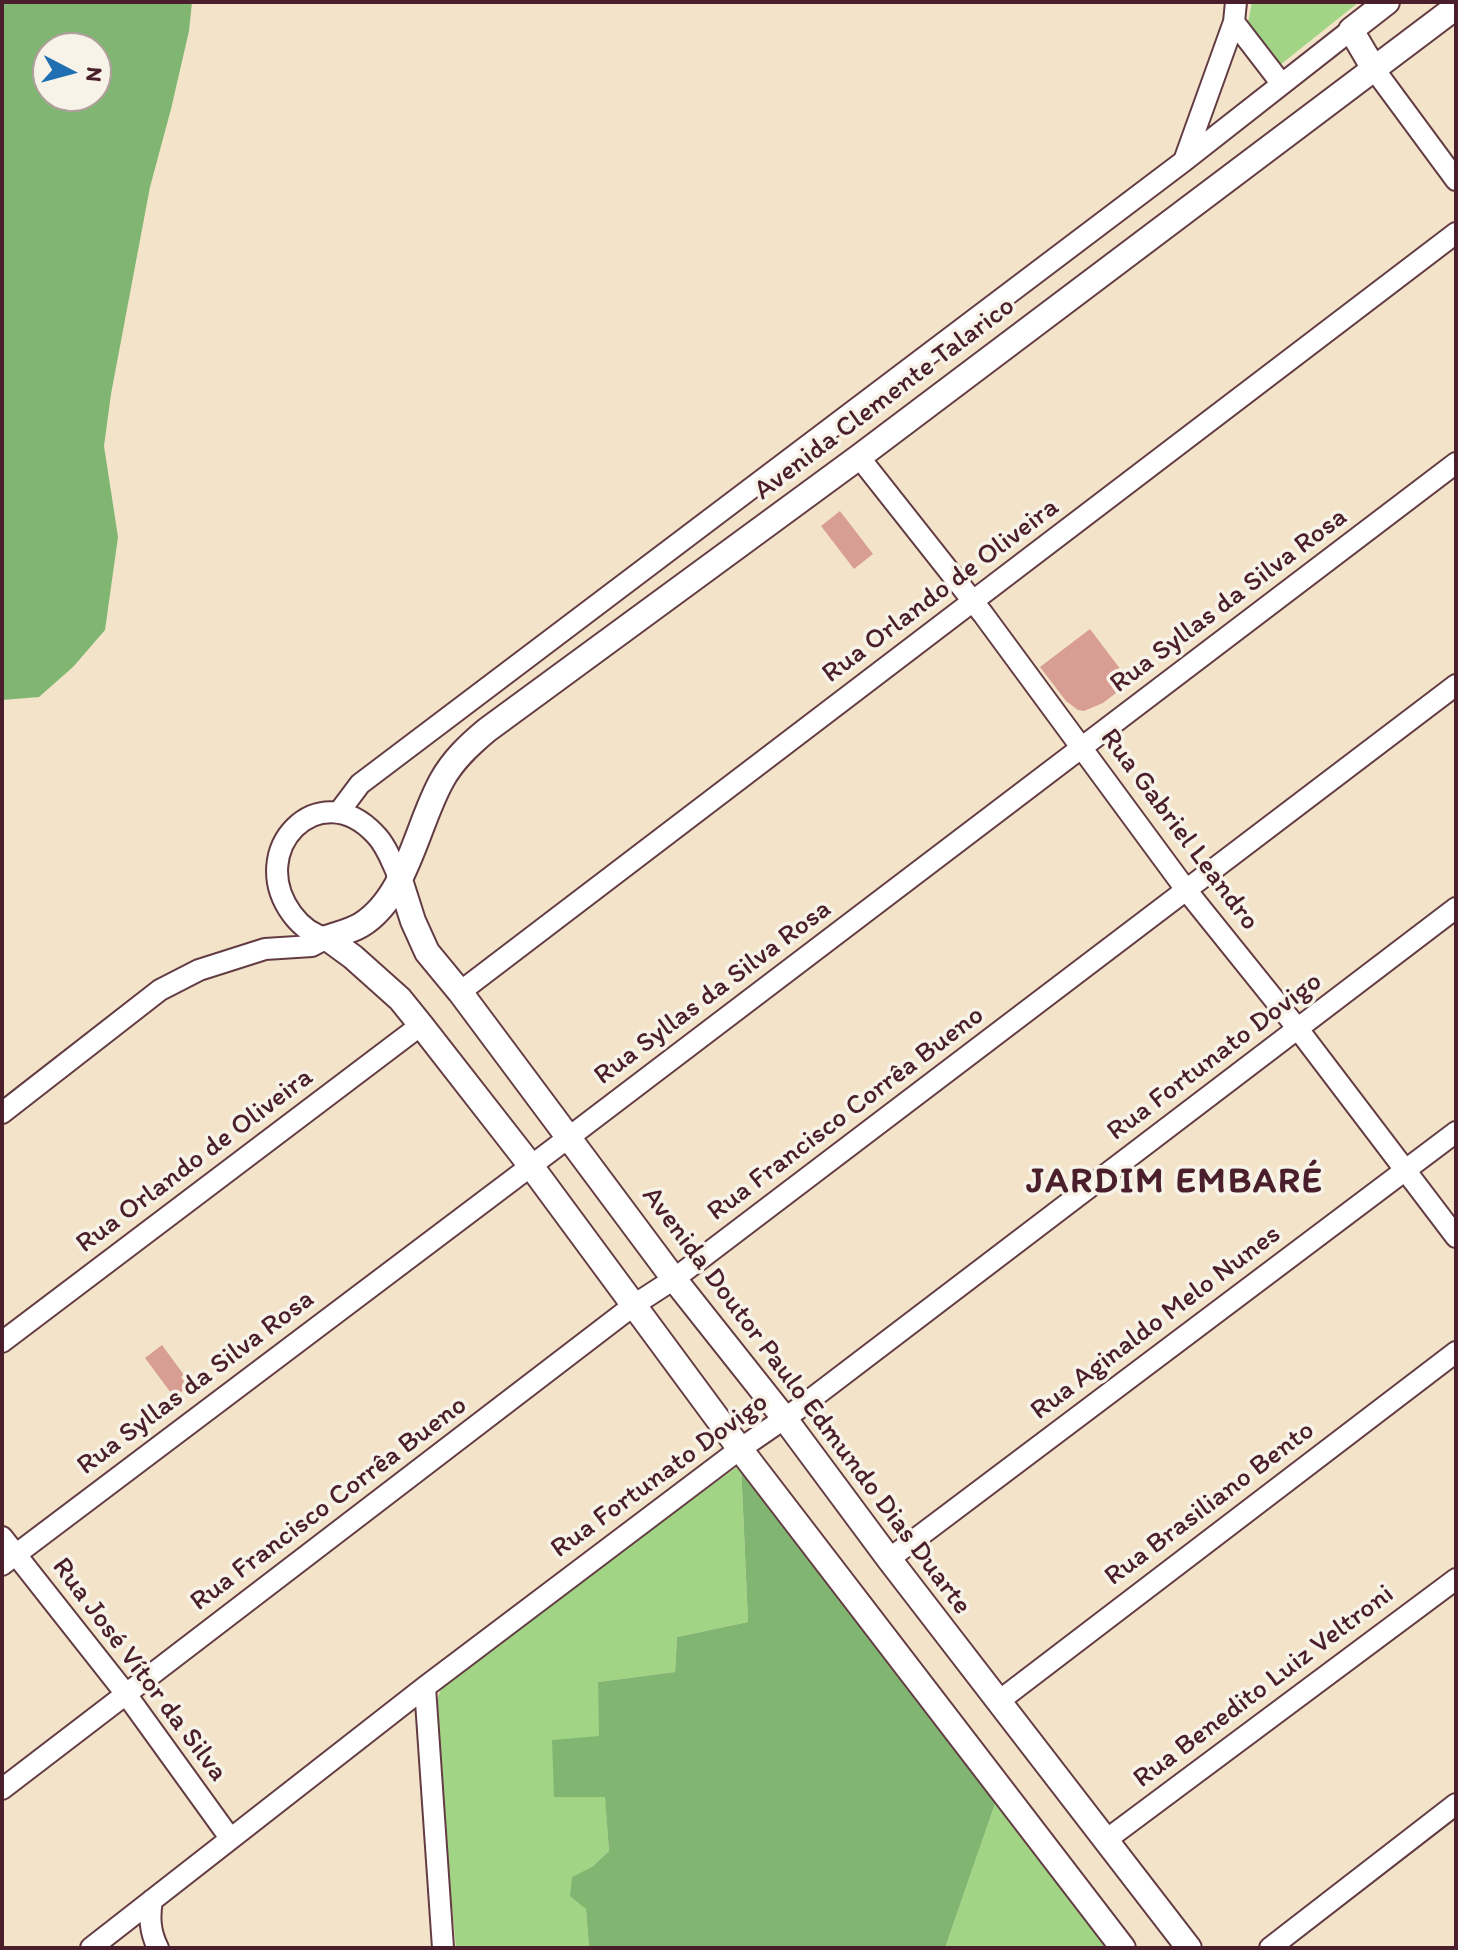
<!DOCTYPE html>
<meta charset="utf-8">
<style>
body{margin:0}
#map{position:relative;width:1458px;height:1950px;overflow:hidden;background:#f2e3c9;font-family:Itim,sans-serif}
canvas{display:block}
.frame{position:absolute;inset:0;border:4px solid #4a1f2b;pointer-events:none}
.north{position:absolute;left:32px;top:32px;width:80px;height:80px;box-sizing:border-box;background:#f7f3e8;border:2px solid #b29e9c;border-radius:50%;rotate:96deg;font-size:22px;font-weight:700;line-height:32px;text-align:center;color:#4a1f2b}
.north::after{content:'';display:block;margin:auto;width:28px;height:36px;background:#1f6fb2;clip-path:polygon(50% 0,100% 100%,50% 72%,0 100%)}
</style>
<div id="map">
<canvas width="1458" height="1950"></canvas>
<div class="frame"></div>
<div class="north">N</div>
</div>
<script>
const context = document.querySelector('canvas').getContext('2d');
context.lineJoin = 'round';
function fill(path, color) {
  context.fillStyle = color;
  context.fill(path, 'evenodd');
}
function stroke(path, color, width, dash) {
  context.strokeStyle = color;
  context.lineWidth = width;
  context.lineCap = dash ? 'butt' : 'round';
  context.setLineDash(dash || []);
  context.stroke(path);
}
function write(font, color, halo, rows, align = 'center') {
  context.font = font + ' Itim,sans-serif';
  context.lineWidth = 7;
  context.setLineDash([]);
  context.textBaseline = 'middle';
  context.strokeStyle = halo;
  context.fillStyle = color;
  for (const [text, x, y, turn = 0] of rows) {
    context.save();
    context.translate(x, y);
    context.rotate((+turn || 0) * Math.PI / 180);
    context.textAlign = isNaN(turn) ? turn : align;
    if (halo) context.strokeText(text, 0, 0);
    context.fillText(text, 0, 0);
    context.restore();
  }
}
const green = new Path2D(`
 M 1252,2 L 1359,2 L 1280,65 L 1247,27 Z
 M 741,1464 L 748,1622 L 677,1637 L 675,1672 L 598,1682 L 609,1851 L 592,1867 L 586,1909 L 589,1948 L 456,1948 L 433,1719 C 436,1701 439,1689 450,1675 Z
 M 997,1798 L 1115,1948 L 945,1948 Z`);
const forest = new Path2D(`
 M 2,2 L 192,2 L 189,31 L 171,109 L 150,187 L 111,394 L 104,446 L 118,537 L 105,630 L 73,667 L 39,697 L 2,700 ZM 48,48 L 96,48 L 96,96 L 48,96 Z
 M 741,1464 L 997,1798 L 945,1948 L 589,1948 L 586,1909 L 570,1896 L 572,1877 L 592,1867 L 609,1851 L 605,1797 L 554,1797 L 552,1740 L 599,1736 L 598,1682 L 675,1672 L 677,1637 L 748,1622 Z`);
const building = new Path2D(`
 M 840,511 L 873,554 L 854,569 L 821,526 Z
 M 1090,629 L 1130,682 L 1103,703 L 1084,711 L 1078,710 L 1066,701 L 1040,667 Z
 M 162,1345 L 184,1375 L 181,1377 L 188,1387 L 174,1397 L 145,1358 Z`);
const minor = new Path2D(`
 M 1234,22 L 1281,83
 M 1374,69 L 1456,180
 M 1184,161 L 1234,22 L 1236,2
 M 859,457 L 983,614 L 1187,891 L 1298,1029 L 1456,1237
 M 339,812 L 360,784 L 1184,161 L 1351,30
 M 327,938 C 312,935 301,926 292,914 C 245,850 319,774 375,834 C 387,846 392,863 399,877
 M 460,992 L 1456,233
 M 2,1113 L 160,990 L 199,970 L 265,949 L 312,946 L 327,938
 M 2,1342 L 421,1025
 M 2,1537 L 126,1694 L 230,1838
 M 889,1559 L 1456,1132
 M 2,1565 L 568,1138 L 1456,463
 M 425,1687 L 443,1948
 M 999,1701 L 1456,1352
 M 2,1789 L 634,1305 L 674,1279 L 1456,685
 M 1106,1840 L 1456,1579
 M 152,1900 C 149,1918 150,1932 158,1948
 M 91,1948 L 425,1687 L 740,1449 L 798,1409 L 1456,908
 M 1270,1948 L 1456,1804`);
const tertiary = new Path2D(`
 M 1374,69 L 1351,30 L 1387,2
 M 399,877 L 413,921 L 427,952 L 460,992 L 674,1279 L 785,1419 L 889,1559 L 1189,1948
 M 327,938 C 338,934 351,931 361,925 C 407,897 417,824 442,780 C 453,760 469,745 487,730 L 859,457 L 1456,7
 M 327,938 L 353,957 L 400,999 L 421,1025 L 531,1166 L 740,1449 L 1123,1948`);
const streetNames = [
 ["Avenida Clemente Talarico",885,399,-37],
 ["Rua Orlando de Oliveira",941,591,-37],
 ["Rua Syllas da Silva Rosa",1229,601,-37],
 ["Rua Gabriel Leandro",1179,830,53],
 ["Rua Syllas da Silva Rosa",713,993,-37],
 ["Rua Fortunato Dovigo",1215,1057,-37],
 ["Rua Francisco Corrêa Bueno",846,1114,-37],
 ["Rua Orlando de Oliveira",195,1161,-37],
 ["Rua Aginaldo Melo Nunes",1156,1323,-37],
 ["Rua Syllas da Silva Rosa",196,1383,-37],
 ["Avenida Doutor Paulo Edmundo Dias Duarte",806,1401,53],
 ["Rua Fortunato Dovigo",660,1476,-36],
 ["Rua Francisco Corrêa Bueno",329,1504,-37],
 ["Rua Brasiliano Bento",1210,1504,-37],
 ["Rua José Vítor da Silva",139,1670,53],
 ["Rua Benedito Luiz Veltroni",1264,1687,-37]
];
const districtNames = [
 ["JARDIM EMBARÉ",1175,1183]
];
fill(green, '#a1d585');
fill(forest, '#80b672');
fill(building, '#d99e93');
stroke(minor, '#633c43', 24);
stroke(tertiary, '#633c43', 28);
stroke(minor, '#fff', 20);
stroke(tertiary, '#fff', 24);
write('28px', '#4a1f2b', '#f7f3e8', streetNames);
context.letterSpacing = '2px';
write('bold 36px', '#4a1f2b', '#f7f3e8', districtNames);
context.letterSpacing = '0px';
</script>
